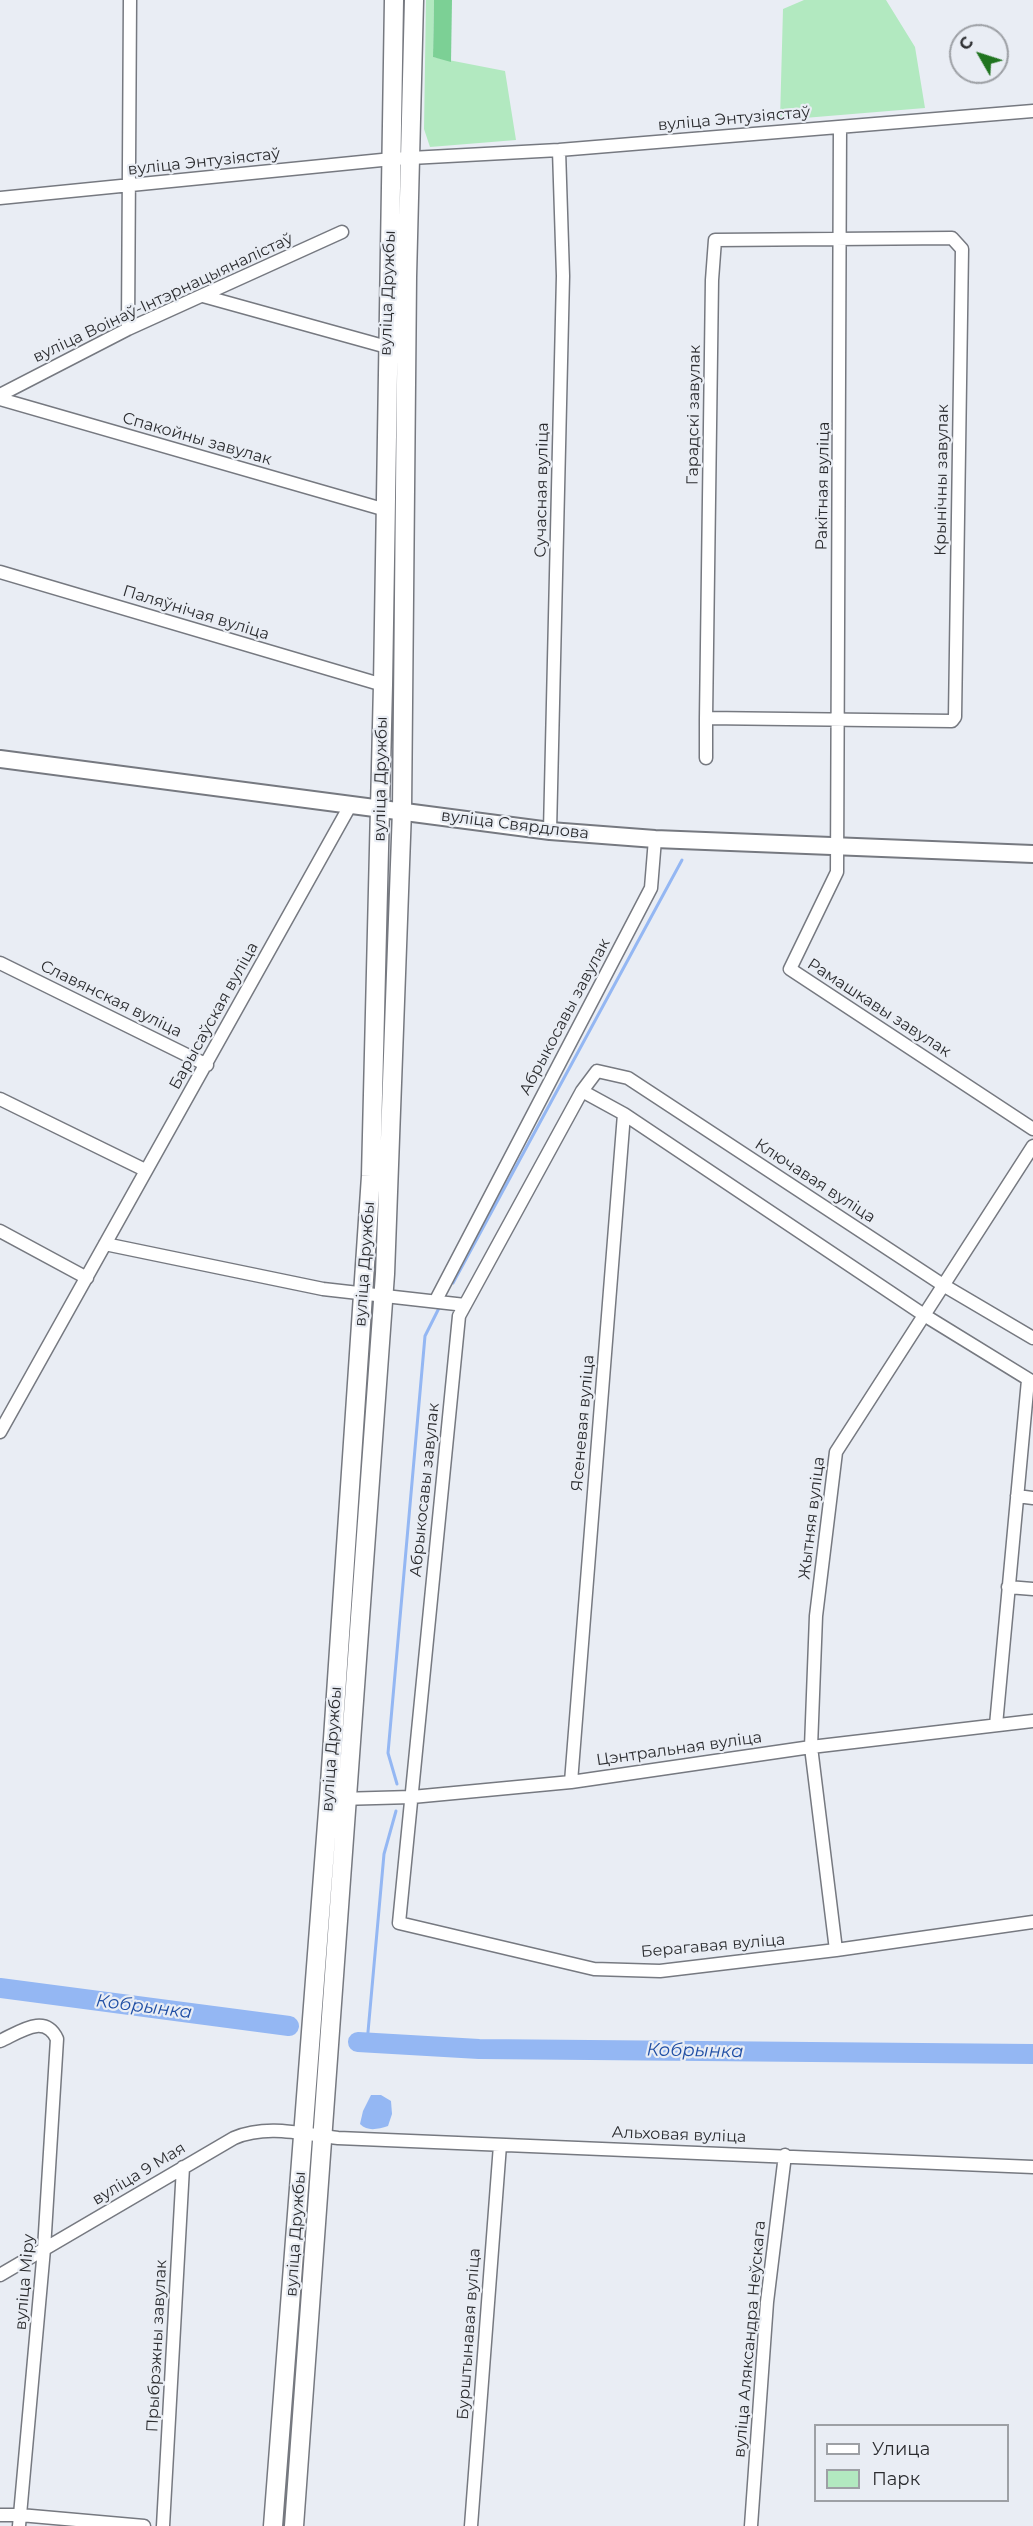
<!DOCTYPE html>
<meta charset="utf-8">
<style>
body{margin:0}
#map{position:relative;width:1033px;height:2526px;overflow:hidden;background:#e9edf4;font-family:Montserrat,sans-serif}
canvas{display:block}
.legend{position:absolute;left:814px;top:2424px;width:195px;height:78px;box-sizing:border-box;background:#e9edf4;border:2px solid #9da0a5;margin:0;padding:8px 10px;list-style:none;font-size:18px;color:#2b2c2f}
.legend li{display:flex;align-items:center;gap:12px;height:30px}
.legend b{width:30px;border:2px solid #9da0a5}
.north{position:absolute;left:949px;top:24px;width:60px;height:60px;box-sizing:border-box;background:#e9edf4;border:2px solid #9da0a5;border-radius:50%;rotate:309deg;font-size:16px;font-weight:700;line-height:24px;text-align:center;color:#2b2c2f}
.north::after{content:'';display:block;margin:auto;width:21px;height:27px;background:#20741f;clip-path:polygon(50% 0,100% 100%,50% 72%,0 100%)}
</style>
<div id="map">
<canvas width="1033" height="2526"></canvas>
<ul class="legend">
<li><b style="height:8px;background:#fff"></b>Улица</li>
<li><b style="height:16px;background:#b2e9c0"></b>Парк</li>
</ul>
<div class="north">С</div>
</div>
<script>
const context = document.querySelector('canvas').getContext('2d');
context.lineJoin = 'round';
function fill(path, color) {
  context.fillStyle = color;
  context.fill(path, 'evenodd');
}
function stroke(path, color, width, dash) {
  context.strokeStyle = color;
  context.lineWidth = width;
  context.lineCap = dash ? 'butt' : 'round';
  context.setLineDash(dash || []);
  context.stroke(path);
}
function write(font, color, halo, rows, align = 'center') {
  context.font = font + ' Montserrat,sans-serif';
  context.lineWidth = 4.5;
  context.setLineDash([]);
  context.textBaseline = 'middle';
  context.strokeStyle = halo;
  context.fillStyle = color;
  for (const [text, x, y, turn = 0] of rows) {
    context.save();
    context.translate(x, y);
    context.rotate((+turn || 0) * Math.PI / 180);
    context.textAlign = isNaN(turn) ? turn : align;
    if (halo) context.strokeText(text, 0, 0);
    context.fillText(text, 0, 0);
    context.restore();
  }
}
const green = new Path2D(`
 M 426,0 L 434,0 L 433,57 L 505,71 L 516,140 L 430,147 L 424,129 Z
 M 804,0 L 886,0 L 915,47 L 925,108 L 780,120 L 783,9 Z`);
const forest = new Path2D(`
 M 434,0 L 452,0 L 451,62 L 433,57 Z`);
const water = new Path2D(`
 M 371,2095 L 381,2095 L 391,2101 L 392,2114 L 388,2126 C 378,2129 368,2132 360,2124 L 363,2111 Z`);
const stream = new Path2D(`
 M 453,1283 L 682,860
 M 397,1784 L 388,1753 L 425,1336 L 439,1308
 M 367,2043 L 384,1854 L 396,1811`);
const river = new Path2D(`
 M 0,1988 L 289,2026
 M 358,2042 L 479,2049 L 1033,2054`);
const street = new Path2D(`
 M 840,127 L 837,872 L 790,969 L 1033,1129
 M 0,198 L 392,159 L 559,150 L 1033,111
 M 203,296 L 387,347
 M 128,329 L 130,0
 M 0,395 L 128,329 L 342,232
 M 0,399 L 386,510
 M 0,572 L 383,685
 M 706,758 L 706,718 L 712,280 L 715,240 L 952,238 L 962,249 L 955,717 L 952,721 L 706,718
 M 550,831 L 563,276 L 559,150
 M 0,963 L 207,1065
 M 0,1099 L 145,1170
 M 624,1114 L 924,1315 L 1033,1382
 M 0,1231 L 87,1278
 M 105,1244 L 323,1289 L 465,1305
 M 436,1300 L 651,888 L 655,839
 M 1033,1338 L 943,1285 L 628,1078 L 597,1071 L 582,1091 L 459,1316 L 399,1923 L 594,1969 L 660,1971 L 836,1950 L 1033,1922
 M 0,1432 L 351,804
 M 1017,1496 L 1033,1498
 M 1008,1587 L 1033,1589
 M 996,1725 L 1028,1380
 M 571,1782 L 624,1114 L 582,1091
 M 339,1799 L 412,1797 L 571,1782 L 811,1747 L 1033,1721
 M 836,1950 L 811,1747 L 816,1616 L 836,1452 L 1033,1146
 M 0,2041 C 20,2032 45,2013 57,2039 L 44,2249 L 19,2526
 M 0,2275 L 234,2138 C 267,2124 302,2134 338,2138 L 1033,2167
 M 0,2515 L 20,2515 L 144,2526
 M 163,2526 L 183,2167
 M 471,2526 L 500,2145
 M 751,2526 L 767,2302 L 785,2155`);
const secondary = new Path2D(`
 M 0,759 L 550,831 L 655,839 L 1033,854`);
const primary = new Path2D(`
 M 273,2526 L 329,1798 L 371,1176 L 383,685 L 394,0
 M 294,2526 L 385,1274 L 402,810 L 407,277 L 414,0`);
const streetNames = [
 ["вуліца Энтузіястаў",734,119,-5],
 ["вуліца Энтузіястаў",204,162,-6],
 ["вуліца Дружбы",388,293,-88],
 ["вуліца Воінаў-Інтэрнацыяналістаў",163,298,-25],
 ["Гарадскі завулак",694,415,-89],
 ["Спакойны завулак",197,439,16],
 ["Крынічны завулак",942,480,-89],
 ["Ракітная вуліца",823,486,-89],
 ["Сучасная вуліца",542,490,-89],
 ["Паляўнічая вуліца",196,613,17],
 ["вуліца Дружбы",381,779,-89],
 ["вуліца Свярдлова",515,825,7],
 ["Славянская вуліца",111,999,26],
 ["Рамашкавы завулак",879,1008,33],
 ["Барысаўская вуліца",214,1016,-61],
 ["Абрыкосавы завулак",565,1017,-62],
 ["Ключавая вуліца",815,1181,33],
 ["вуліца Дружбы",365,1264,-86],
 ["Ясеневая вуліца",583,1423,-85],
 ["Абрыкосавы завулак",425,1490,-84],
 ["Жытняя вуліца",812,1518,-83],
 ["вуліца Дружбы",332,1749,-86],
 ["Цэнтральная вуліца",679,1749,-8],
 ["Берагавая вуліца",713,1946,-5],
 ["Альховая вуліца",679,2135,2],
 ["вуліца 9 Мая",139,2174,-31],
 ["вуліца Дружбы",296,2234,-86],
 ["вуліца Міру",25,2282,-85],
 ["Бурштынавая вуліца",469,2334,-86],
 ["вуліца Аляксандра Неўскага",750,2339,-85],
 ["Прыбрэжны завулак",157,2346,-87]
];
const waterNames = [
 ["Кобрынка",144,2007,7],
 ["Кобрынка",695,2051,1]
];
fill(green, '#b2e9c0');
fill(forest, '#7cd095');
fill(water, '#94b7f3');
stroke(stream, '#94b7f3', 3);
stroke(river, '#94b7f3', 20);
stroke(street, '#767980', 15);
stroke(secondary, '#767980', 20);
stroke(primary, '#767980', 21);
stroke(street, '#fff', 12);
stroke(secondary, '#fff', 16);
stroke(primary, '#fff', 18);
write('16px', '#2b2c2f', '#e9edf4', streetNames);
write('italic 18px', '#1f4ea4', '#e9edf4', waterNames);
</script>
